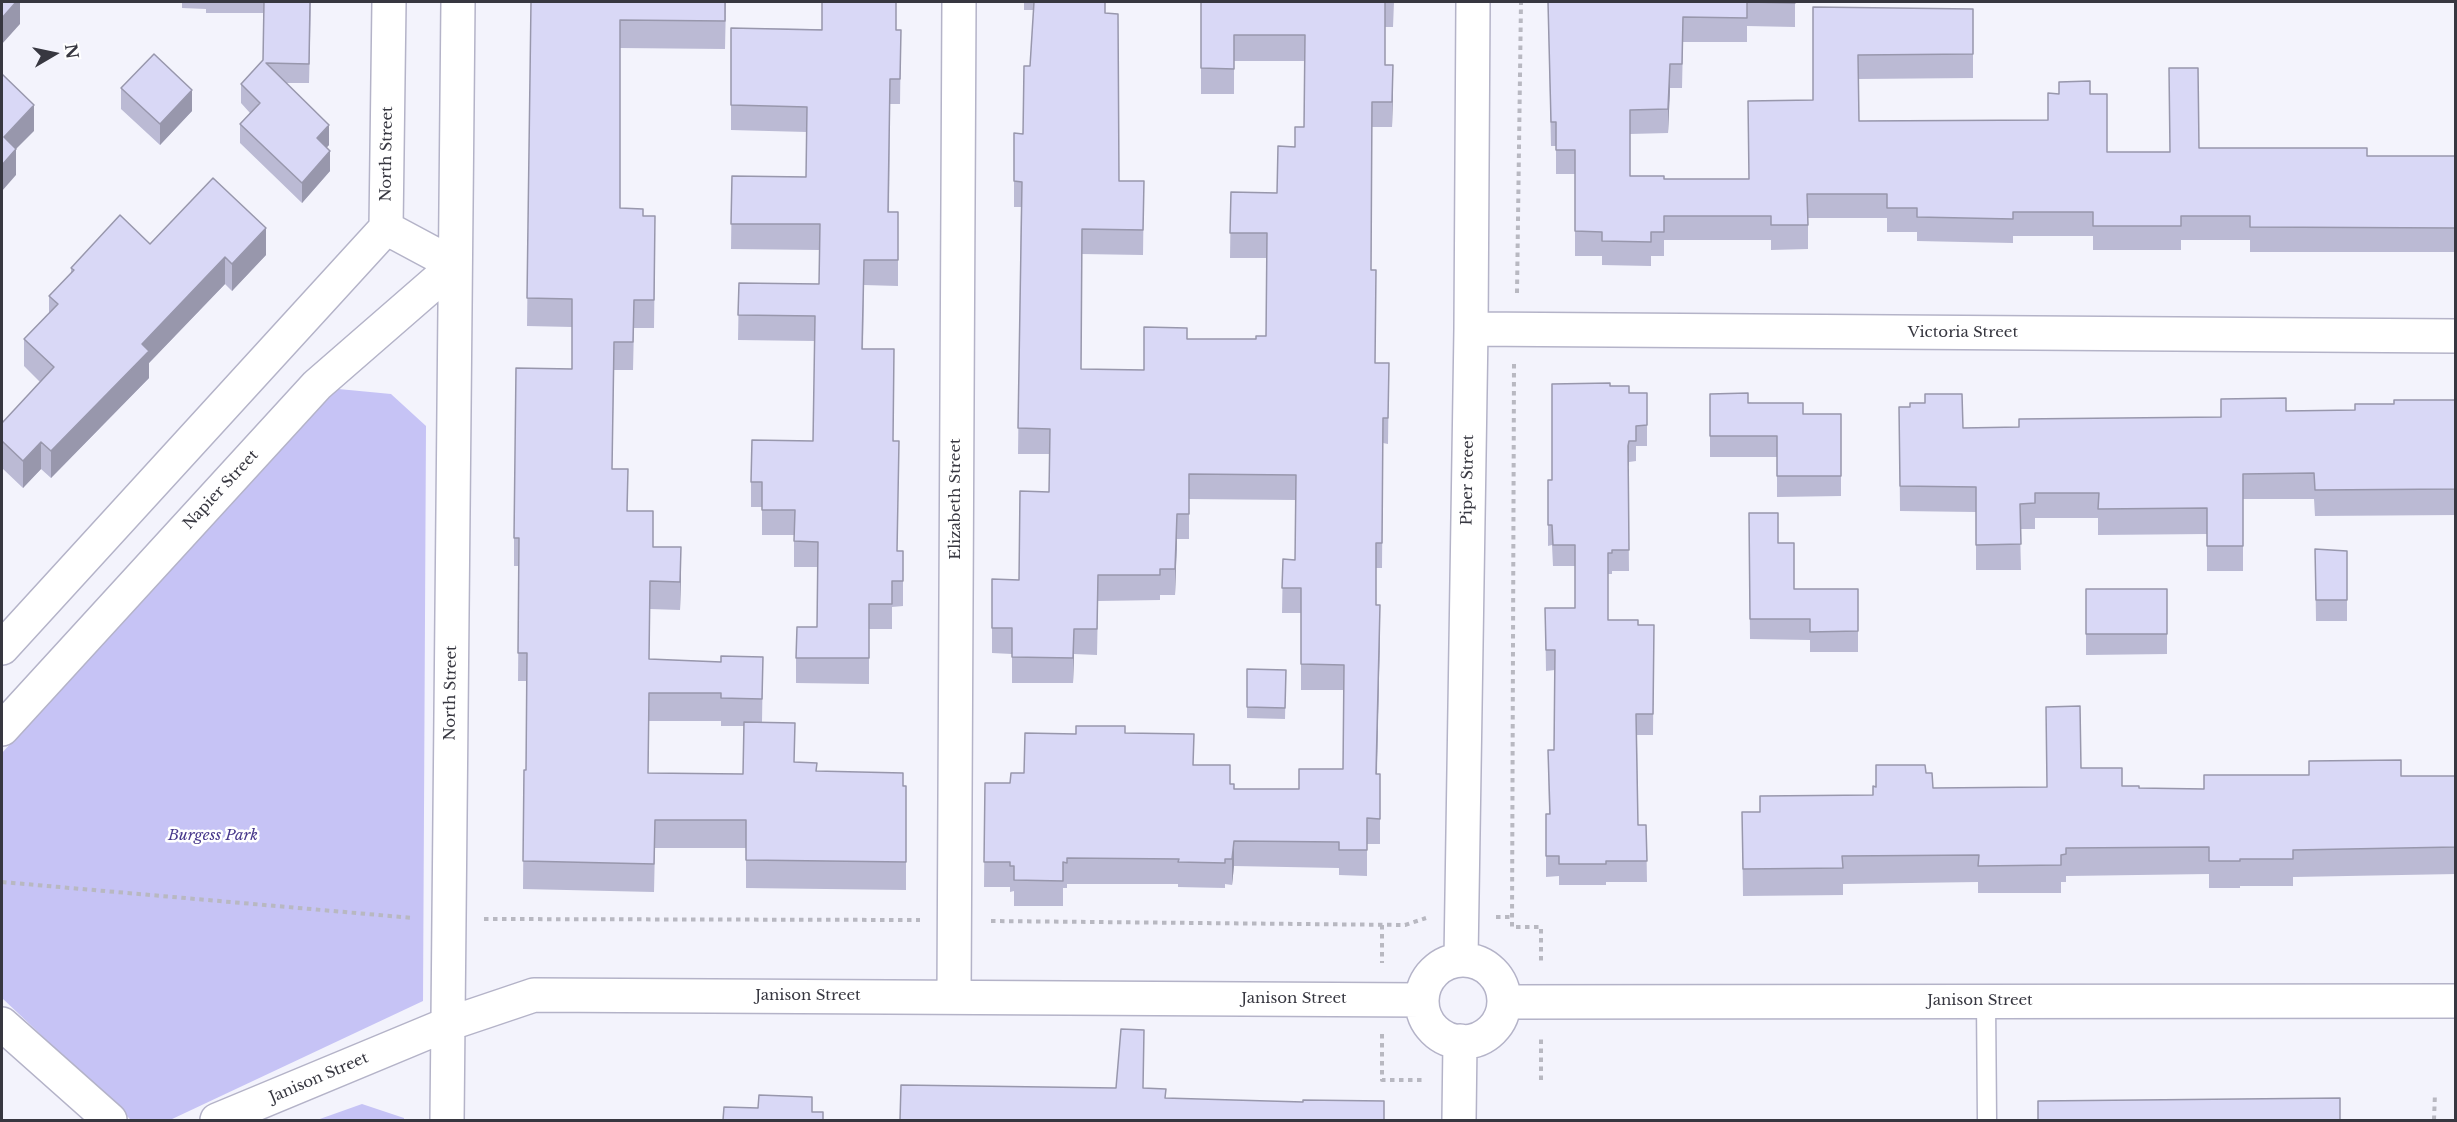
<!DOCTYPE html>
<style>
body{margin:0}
#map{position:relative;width:2457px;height:1122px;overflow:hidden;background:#f3f3fc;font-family:"Libre Baskerville",serif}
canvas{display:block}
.frame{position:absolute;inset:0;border:3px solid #373740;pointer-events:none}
.north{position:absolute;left:24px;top:24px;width:60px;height:60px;-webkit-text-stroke:4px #fff;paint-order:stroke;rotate:81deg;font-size:16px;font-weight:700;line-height:24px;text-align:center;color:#373740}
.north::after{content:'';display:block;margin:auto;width:21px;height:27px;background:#373740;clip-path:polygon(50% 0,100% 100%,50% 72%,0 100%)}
</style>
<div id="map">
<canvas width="2457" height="1122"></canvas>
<div class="frame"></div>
<div class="north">N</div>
</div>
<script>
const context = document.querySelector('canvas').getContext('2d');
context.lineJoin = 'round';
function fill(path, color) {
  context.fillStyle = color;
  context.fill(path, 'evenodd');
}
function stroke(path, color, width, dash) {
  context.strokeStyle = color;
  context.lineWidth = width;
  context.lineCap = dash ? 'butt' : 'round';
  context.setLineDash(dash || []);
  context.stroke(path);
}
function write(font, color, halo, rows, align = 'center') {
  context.font = font + ' "Libre Baskerville",serif';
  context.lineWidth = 5;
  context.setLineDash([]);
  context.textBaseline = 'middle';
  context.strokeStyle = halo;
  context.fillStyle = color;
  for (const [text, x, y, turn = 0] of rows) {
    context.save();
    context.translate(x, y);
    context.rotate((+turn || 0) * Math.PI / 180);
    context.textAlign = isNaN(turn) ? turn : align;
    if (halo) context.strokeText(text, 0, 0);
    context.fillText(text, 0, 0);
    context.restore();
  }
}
const green = new Path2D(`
 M 328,388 L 391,394 L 426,426 L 423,1001 L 170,1120 L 131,1120 L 2,998 L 2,753 Z
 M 362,1104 L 404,1118 L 404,1120 L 317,1120 Z`);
const path = new Path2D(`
 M 1517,293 L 1521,2
 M 1514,364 L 1512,927 L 1541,927 L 1541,965
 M 2,882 L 413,918
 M 1496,917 L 1511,917
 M 484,919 L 920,920
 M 991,921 L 1405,925 L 1426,918
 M 1382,925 L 1382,963
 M 1382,1034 L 1382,1080 L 1424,1080
 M 1541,1080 L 1541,1036
 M 2434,1120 L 2435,1093`);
const service = new Path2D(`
 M 1986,1001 L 1987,1120`);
const minor = new Path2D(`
 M 386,228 L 389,2
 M 1471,329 L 2456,336
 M 2,648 L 386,228
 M 2,729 L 317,385 L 455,265 L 386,228
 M 1461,959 L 1471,329 L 1473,2
 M1422 1001a41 41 0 1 1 82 0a41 41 0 1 1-82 0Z
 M 954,996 L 959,2
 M 1504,1002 L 2456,1001
 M 2,1024 L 110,1120
 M 217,1120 L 448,1024 L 534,995 L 1422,1000
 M 447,1120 L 458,2
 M 1459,1120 L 1460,1041`);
const wall = new Path2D(`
 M 182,2 L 311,2 L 309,83 L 286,83 L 329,145 L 326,148 L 330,171 L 302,203 L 240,143 L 240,124 L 250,113 L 241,103 L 241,84 L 263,60 L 264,13 L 206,13 L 206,9 L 182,8 Z
 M 531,2 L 726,2 L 725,49 L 620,48 L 620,208 L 643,216 L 655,244 L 654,328 L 634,328 L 633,370 L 614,370 L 612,469 L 628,511 L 653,547 L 681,575 L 680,610 L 650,609 L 649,659 L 721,662 L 763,657 L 762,722 L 795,762 L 817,771 L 906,786 L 906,890 L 746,888 L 746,848 L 655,848 L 654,892 L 523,889 L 524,770 L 526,770 L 527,681 L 518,681 L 519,566 L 514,566 L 514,538 L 572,369 L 572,327 L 527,326 ZM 649,721 L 721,721 L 721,726 L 744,726 L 743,774 L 648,773 Z
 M 1024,2 L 1105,2 L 1105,13 L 1119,181 L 1144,181 L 1143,255 L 1082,254 L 1081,369 L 1144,370 L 1187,339 L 1256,339 L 1266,336 L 1267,258 L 1230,258 L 1231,192 L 1277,193 L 1304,127 L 1305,61 L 1234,61 L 1234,94 L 1201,94 L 1201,2 L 1394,2 L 1393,27 L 1385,27 L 1385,65 L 1393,90 L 1392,127 L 1372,127 L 1371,270 L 1375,363 L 1389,363 L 1388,444 L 1383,443 L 1382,568 L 1376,568 L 1376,605 L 1380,630 L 1377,774 L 1380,774 L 1380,844 L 1367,844 L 1367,876 L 1339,875 L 1339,868 L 1234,866 L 1232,885 L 1225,884 L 1225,888 L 1178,887 L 1178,884 L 1067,884 L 1067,888 L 1063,888 L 1063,906 L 1014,906 L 1014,891 L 1010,892 L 1010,887 L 984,887 L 985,783 L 1010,783 L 1076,734 L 1125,733 L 1194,765 L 1230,784 L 1234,789 L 1299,789 L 1343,769 L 1344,690 L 1301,690 L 1301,613 L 1282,613 L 1283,559 L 1295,560 L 1296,500 L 1189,499 L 1189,539 L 1177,539 L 1175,595 L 1160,595 L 1160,600 L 1098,601 L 1097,655 L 1074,654 L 1073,683 L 1012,683 L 1012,654 L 992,653 L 992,579 L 1019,580 L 1049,492 L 1049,454 L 1018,454 L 1021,207 L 1014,207 L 1014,133 L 1023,134 L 1030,66 L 1034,10 L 1024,10 Z
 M 1548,2 L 1795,2 L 1795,27 L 1747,26 L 1747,42 L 1683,42 L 1682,88 L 1670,88 L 1668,133 L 1630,134 L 1630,176 L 1664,179 L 1749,179 L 1813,100 L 1813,7 L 1973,9 L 1973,78 L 1858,79 L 1859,121 L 2048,120 L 2090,94 L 2107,152 L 2170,152 L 2199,148 L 2367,156 L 2456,156 L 2456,252 L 2250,252 L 2250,240 L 2181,240 L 2181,250 L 2093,250 L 2093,236 L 2013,236 L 2013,243 L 1917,241 L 1917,232 L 1887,232 L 1887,218 L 1808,218 L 1808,249 L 1771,250 L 1771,240 L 1664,240 L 1664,256 L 1651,256 L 1651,266 L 1602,265 L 1602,256 L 1575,256 L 1575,174 L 1556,174 L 1556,146 L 1551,146 Z
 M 2396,2 L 2456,2 L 2456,3 L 2396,3 Z
 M 731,28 L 901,30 L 900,104 L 890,104 L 889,212 L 898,212 L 898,286 L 864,285 L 863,349 L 894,441 L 897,551 L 903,551 L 903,606 L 892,607 L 892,629 L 869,629 L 869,684 L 796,683 L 796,658 L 817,627 L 818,567 L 794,567 L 794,535 L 762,535 L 762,507 L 751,507 L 751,482 L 813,441 L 815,341 L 738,340 L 739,283 L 819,284 L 820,250 L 731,249 L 732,176 L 806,177 L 807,132 L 731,130 Z
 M 121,88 L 192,111 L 160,145 L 121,109 Z
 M 150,244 L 266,255 L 232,291 L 225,284 L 149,363 L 149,378 L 51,478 L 41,469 L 23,488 L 2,468 L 2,423 L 40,382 L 24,366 L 24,339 L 49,313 L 49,296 L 71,273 L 71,268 Z
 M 1610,386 L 1629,393 L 1647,393 L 1647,446 L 1636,446 L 1636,461 L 1629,462 L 1628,466 L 1629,571 L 1612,571 L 1612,574 L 1608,574 L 1608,620 L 1638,625 L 1654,625 L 1653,735 L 1637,735 L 1638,825 L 1646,825 L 1647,882 L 1606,882 L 1606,885 L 1559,885 L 1559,876 L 1546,877 L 1546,814 L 1549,814 L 1548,750 L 1554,750 L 1555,670 L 1546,671 L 1545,608 L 1575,608 L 1575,566 L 1553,566 L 1552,545 L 1548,546 L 1548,480 L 1552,480 Z
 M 1710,394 L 1803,414 L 1841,414 L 1841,496 L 1777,497 L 1777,457 L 1710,457 Z
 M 2456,400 L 2456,515 L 2315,516 L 2314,499 L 2243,499 L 2243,571 L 2207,571 L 2207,534 L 2098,535 L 2098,518 L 2035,518 L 2035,529 L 2020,529 L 2021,570 L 1976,570 L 1976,512 L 1900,511 L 1899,407 L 1910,407 L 1963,428 L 2019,427 L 2221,417 L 2286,411 L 2355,410 L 2394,404 Z
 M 1749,513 L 1778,543 L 1794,589 L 1858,589 L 1858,652 L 1810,652 L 1810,640 L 1750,639 Z
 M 2315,549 L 2347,551 L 2347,621 L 2316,621 Z
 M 2086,589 L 2167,589 L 2167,654 L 2086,655 Z
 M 1247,669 L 1286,670 L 1285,719 L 1247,718 Z
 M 2081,768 L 2122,786 L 2139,788 L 2204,789 L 2401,776 L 2456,776 L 2456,874 L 2293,877 L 2293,886 L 2240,886 L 2240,888 L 2209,888 L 2209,874 L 2066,876 L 2066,882 L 2061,882 L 2061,893 L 1978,893 L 1978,882 L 1843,884 L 1843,895 L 1743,896 L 1742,812 L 1760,812 L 1873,795 L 1876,787 L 1926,773 L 1933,788 L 2047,787 Z`);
const shadedWall = new Path2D(`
 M 16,2 L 20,2 L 20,24 L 2,44 L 2,18 Z
 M 1670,64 L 1670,88 L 1668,133 L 1668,109 Z
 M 1393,65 L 1393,90 L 1392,127 L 1392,102 Z
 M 192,90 L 192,111 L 160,145 L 160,124 Z
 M 34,105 L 34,131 L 16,149 L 16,175 L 2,191 L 2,165 L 4,137 Z
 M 329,125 L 329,145 L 317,158 L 317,138 Z
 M 330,151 L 330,171 L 302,203 L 302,183 Z
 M 266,228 L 266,255 L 232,291 L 232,264 Z
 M 225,257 L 225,284 L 149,363 L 149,378 L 51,478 L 51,451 L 142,344 Z
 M 1629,441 L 1629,462 L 1628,467 L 1628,446 Z
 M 41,442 L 41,469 L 23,488 L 23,461 Z
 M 1177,514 L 1177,539 L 1175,595 L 1175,569 Z
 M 681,547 L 681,575 L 680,610 L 680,582 Z
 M 1380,605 L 1380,630 L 1376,800 L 1376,774 Z
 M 1074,629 L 1074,654 L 1073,683 L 1073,658 Z
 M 1234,841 L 1234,866 L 1232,885 L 1232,859 Z`);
const building = new Path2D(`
 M 2,2 L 16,2 L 2,18 Z
 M 264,2 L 310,2 L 309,64 L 266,63 L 329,125 L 317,138 L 330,151 L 302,183 L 240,124 L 260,103 L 241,84 L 263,60 Z
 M 531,2 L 725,2 L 725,21 L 620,20 L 620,208 L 643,209 L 643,216 L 655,216 L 654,300 L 634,300 L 633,342 L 614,342 L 612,469 L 628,469 L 627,511 L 653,511 L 653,547 L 681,547 L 680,582 L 650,581 L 649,659 L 721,662 L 721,656 L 763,657 L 762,699 L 721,698 L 721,693 L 649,693 L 648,773 L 743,774 L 744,722 L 795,723 L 794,762 L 817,763 L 816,771 L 903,773 L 903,786 L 906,786 L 906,862 L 746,860 L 746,820 L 655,820 L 654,864 L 523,861 L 524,770 L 526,770 L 527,653 L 518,653 L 519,538 L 514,538 L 516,368 L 572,369 L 572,299 L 527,298 Z
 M 822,2 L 896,2 L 896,30 L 901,30 L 900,79 L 890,79 L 888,212 L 898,212 L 898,260 L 864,260 L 862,349 L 894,349 L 893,441 L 899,441 L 897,551 L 903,551 L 903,581 L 892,581 L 892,604 L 869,604 L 869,658 L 796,658 L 797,627 L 817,627 L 818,542 L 794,541 L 795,510 L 762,510 L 762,482 L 751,482 L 752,440 L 813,441 L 815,316 L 738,315 L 739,283 L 819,284 L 820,224 L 731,224 L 732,176 L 806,177 L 807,107 L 731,105 L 731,28 L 822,30 Z
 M 1034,2 L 1105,2 L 1105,13 L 1118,14 L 1119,181 L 1144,181 L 1143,230 L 1082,229 L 1081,369 L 1144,370 L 1144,327 L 1187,328 L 1187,339 L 1256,339 L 1256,336 L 1266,336 L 1267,233 L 1230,233 L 1231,192 L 1277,193 L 1278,146 L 1295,147 L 1295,127 L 1304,127 L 1305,35 L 1234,35 L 1234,69 L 1201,68 L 1201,2 L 1385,2 L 1385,65 L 1393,65 L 1392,102 L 1372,102 L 1371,270 L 1376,270 L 1375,363 L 1389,363 L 1388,418 L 1383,418 L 1382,543 L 1376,543 L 1376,605 L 1380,605 L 1376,774 L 1380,774 L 1380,819 L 1367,818 L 1367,850 L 1339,850 L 1339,842 L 1234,841 L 1232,859 L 1225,859 L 1225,863 L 1178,862 L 1179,859 L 1067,858 L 1067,863 L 1063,862 L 1063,881 L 1014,880 L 1014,866 L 1010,866 L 1010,862 L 984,862 L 985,783 L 1010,783 L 1011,773 L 1024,773 L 1025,733 L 1076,734 L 1076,726 L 1125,726 L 1125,733 L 1194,734 L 1193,765 L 1230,765 L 1230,784 L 1234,784 L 1234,789 L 1299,789 L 1299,769 L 1343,769 L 1344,665 L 1301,664 L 1301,588 L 1282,588 L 1283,559 L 1295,560 L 1296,475 L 1189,474 L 1189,514 L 1177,514 L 1175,569 L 1160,569 L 1160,575 L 1098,575 L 1097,629 L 1074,629 L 1073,658 L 1012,657 L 1012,628 L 992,628 L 992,579 L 1019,580 L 1020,491 L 1049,492 L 1050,429 L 1018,428 L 1022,182 L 1014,181 L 1014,133 L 1023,134 L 1024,66 L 1030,66 Z
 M 1548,2 L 1795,2 L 1795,3 L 1747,2 L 1747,18 L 1683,17 L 1682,64 L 1670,64 L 1668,109 L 1630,110 L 1630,176 L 1664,176 L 1664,179 L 1749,179 L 1748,101 L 1813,100 L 1813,7 L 1973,9 L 1973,54 L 1858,55 L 1859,121 L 2048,120 L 2048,93 L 2059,94 L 2059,82 L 2090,81 L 2090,94 L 2107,94 L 2107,152 L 2170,152 L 2169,68 L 2198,68 L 2199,148 L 2367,148 L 2367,156 L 2456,156 L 2456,228 L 2250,227 L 2250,216 L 2181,216 L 2181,226 L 2093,226 L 2093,212 L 2013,212 L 2013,219 L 1917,217 L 1917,208 L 1887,208 L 1887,194 L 1807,194 L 1808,225 L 1771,225 L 1771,216 L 1664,216 L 1664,232 L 1651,232 L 1651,242 L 1602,241 L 1602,232 L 1575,231 L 1575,150 L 1556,150 L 1556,122 L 1551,122 Z
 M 154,54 L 192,90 L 160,124 L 121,88 Z
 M 2,74 L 34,105 L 4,137 L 16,149 L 2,165 Z
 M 213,178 L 266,228 L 232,264 L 225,257 L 142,344 L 149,351 L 51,451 L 41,442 L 23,461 L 2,441 L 2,423 L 54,367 L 24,339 L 58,304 L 49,296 L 74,270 L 71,268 L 120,215 L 150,244 Z
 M 1610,383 L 1610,386 L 1629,386 L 1629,393 L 1647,393 L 1647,425 L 1636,426 L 1636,441 L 1629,441 L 1628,446 L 1629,550 L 1612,550 L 1612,553 L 1608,553 L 1608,620 L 1638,620 L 1638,625 L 1654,625 L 1653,714 L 1636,714 L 1638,825 L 1646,825 L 1647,861 L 1606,861 L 1606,864 L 1559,864 L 1559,856 L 1546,856 L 1546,814 L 1550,814 L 1548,750 L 1554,750 L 1555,650 L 1546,650 L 1545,608 L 1575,608 L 1575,545 L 1553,545 L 1552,525 L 1548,525 L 1548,480 L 1552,480 L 1552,384 Z
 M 1748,393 L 1748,403 L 1803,403 L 1803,414 L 1841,414 L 1841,476 L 1777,476 L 1777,436 L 1710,436 L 1710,394 Z
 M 1925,394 L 1962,394 L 1963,428 L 2019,427 L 2019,419 L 2221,417 L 2221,399 L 2286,398 L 2286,411 L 2355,410 L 2355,404 L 2394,404 L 2394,400 L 2456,400 L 2456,489 L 2315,490 L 2314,473 L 2243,474 L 2243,546 L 2207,546 L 2207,508 L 2098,509 L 2099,493 L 2035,493 L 2035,503 L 2020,504 L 2021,544 L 1976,545 L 1976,487 L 1900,486 L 1899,407 L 1910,407 L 1910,403 L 1925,403 Z
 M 1749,513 L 1778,513 L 1778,543 L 1794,543 L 1794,589 L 1858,589 L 1858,631 L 1810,632 L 1810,619 L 1750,619 Z
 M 2315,549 L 2347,551 L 2347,600 L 2316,600 Z
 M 2086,589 L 2167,589 L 2167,634 L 2086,634 Z
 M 1247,669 L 1286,670 L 1285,708 L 1247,707 Z
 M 2080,706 L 2081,768 L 2122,768 L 2122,786 L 2139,786 L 2139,788 L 2204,789 L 2204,775 L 2309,775 L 2309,761 L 2401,760 L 2401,776 L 2456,776 L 2456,847 L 2293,850 L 2293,859 L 2240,859 L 2240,861 L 2209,861 L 2209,847 L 2066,848 L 2066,854 L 2061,855 L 2061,865 L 1978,866 L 1979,855 L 1842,856 L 1843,868 L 1743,869 L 1742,812 L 1760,812 L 1760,796 L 1873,795 L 1873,786 L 1876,787 L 1876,765 L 1925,765 L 1926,773 L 1932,773 L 1933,788 L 2047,787 L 2046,707 Z
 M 1121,1029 L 1144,1030 L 1143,1088 L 1166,1089 L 1165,1098 L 1303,1102 L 1303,1100 L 1384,1101 L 1384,1120 L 900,1120 L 901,1085 L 1116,1088 Z
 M 759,1095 L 812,1097 L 812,1112 L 823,1112 L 823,1120 L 723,1120 L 724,1107 L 758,1108 Z
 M 2340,1098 L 2340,1120 L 2038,1120 L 2038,1101 Z`);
const streetNames = [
 ["North Street",387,154,-89],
 ["Victoria Street",1963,333],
 ["Piper Street",1468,480,-89],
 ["Napier Street",221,490,-47],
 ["Elizabeth Street",956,499,-90],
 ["North Street",451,693,-89],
 ["Janison Street",808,996],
 ["Janison Street",1294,999],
 ["Janison Street",1980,1001],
 ["Janison Street",319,1078,-23]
];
const parkNames = [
 ["Burgess Park",213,836]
];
fill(green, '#c6c3f5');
stroke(service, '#b4b3c8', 21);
stroke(minor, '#b4b3c8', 36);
stroke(path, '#b8b8c1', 4, [4.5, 4.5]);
stroke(service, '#fff', 18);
stroke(minor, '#fff', 33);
fill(wall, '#bbbad4');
fill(shadedWall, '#9897ac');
fill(building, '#d9d8f6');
stroke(building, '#9897ac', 1.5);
write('15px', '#373740', '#fff', streetNames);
write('italic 15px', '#49398c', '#fff', parkNames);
</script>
